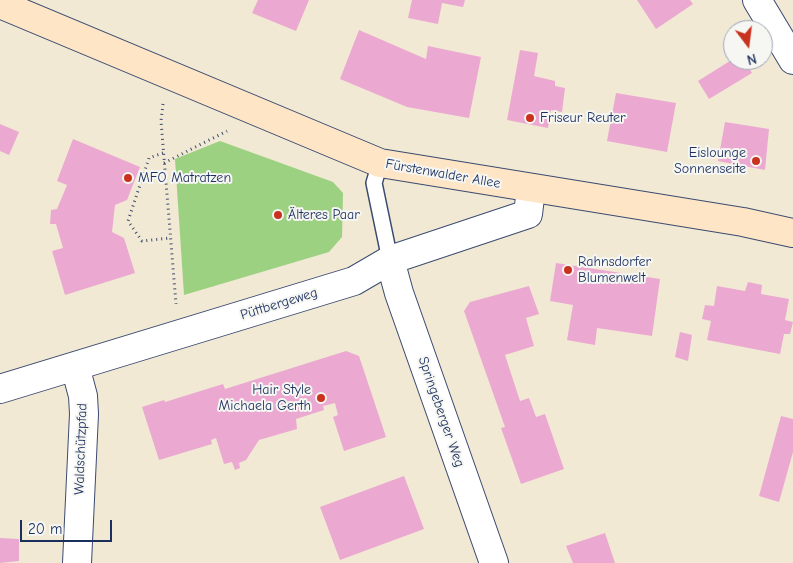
<!DOCTYPE html>
<meta charset="utf-8">
<style>
body{margin:0}
#map{position:relative;width:793px;height:563px;overflow:hidden;background:#f1e9d4;font-family:"Comic Neue",sans-serif}
canvas{display:block}
.north{position:absolute;left:723px;top:20px;width:50px;height:50px;box-sizing:border-box;background:#f6f6f2;border:1px solid #9ea6b7;border-radius:50%;rotate:165deg;font-size:14px;font-weight:700;line-height:20px;text-align:center;color:#1b2f5e}
.north::after{content:'';display:block;margin:auto;width:18px;height:22px;background:#c8321e;clip-path:polygon(50% 0,100% 100%,50% 72%,0 100%)}
.scale{position:absolute;left:20px;top:520px;width:92px;height:22px;box-sizing:border-box;border:2px solid #1b2f5e;border-top:0;padding-left:6px;font-size:15px;line-height:18px;white-space:nowrap;color:#1b2f5e;-webkit-text-stroke:4px #f6f6f2;paint-order:stroke}
</style>
<div id="map">
<canvas width="793" height="563"></canvas>
<div class="north">N</div>
<div class="scale">20 m</div>
</div>
<script>
const context = document.querySelector('canvas').getContext('2d');
context.lineJoin = 'round';
function fill(path, color) {
  context.fillStyle = color;
  context.fill(path, 'evenodd');
}
function stroke(path, color, width, dash) {
  context.strokeStyle = color;
  context.lineWidth = width;
  context.lineCap = dash ? 'butt' : 'round';
  context.setLineDash(dash || []);
  context.stroke(path);
}
function write(font, color, halo, rows, align = 'center') {
  context.font = font + ' "Comic Neue",sans-serif';
  context.lineWidth = 4;
  context.setLineDash([]);
  context.textBaseline = 'middle';
  context.strokeStyle = halo;
  context.fillStyle = color;
  for (const [text, x, y, turn = 0] of rows) {
    context.save();
    context.translate(x, y);
    context.rotate((+turn || 0) * Math.PI / 180);
    context.textAlign = isNaN(turn) ? turn : align;
    if (halo) context.strokeText(text, 0, 0);
    context.fillText(text, 0, 0);
    context.restore();
  }
}
const green = new Path2D(`
 M 220,141 L 333,182 L 343,193 L 342,237 L 329,252 L 184,295 L 175,159 Z`);
const building = new Path2D(`
 M 258,0 L 309,0 L 296,31 L 252,13 Z
 M 412,0 L 465,0 L 463,7 L 442,3 L 438,24 L 408,18 Z
 M 637,0 L 690,0 L 693,4 L 656,29 Z
 M 359,30 L 426,59 L 428,46 L 481,57 L 469,118 L 407,107 L 340,79 Z
 M 520,50 L 538,53 L 534,76 L 555,81 L 555,86 L 565,88 L 562,112 L 551,110 L 548,128 L 507,120 Z
 M 733,59 L 744,60 L 752,73 L 709,99 L 698,81 Z
 M 616,93 L 676,103 L 667,152 L 607,141 Z
 M 725,122 L 769,129 L 765,170 L 718,161 Z
 M 0,124 L 19,132 L 9,155 L 0,151 Z
 M 73,139 L 140,167 L 127,200 L 115,205 L 112,232 L 124,238 L 135,273 L 65,295 L 52,251 L 63,248 L 56,224 L 50,224 L 51,210 L 57,209 L 67,185 L 57,181 Z
 M 556,263 L 660,279 L 652,336 L 597,328 L 595,345 L 567,340 L 573,305 L 550,301 Z
 M 748,282 L 762,285 L 761,294 L 789,299 L 785,320 L 793,322 L 790,334 L 784,334 L 780,354 L 707,340 L 711,321 L 702,319 L 705,305 L 714,306 L 717,286 L 745,291 Z
 M 529,286 L 539,314 L 526,318 L 534,346 L 505,355 L 520,401 L 529,398 L 536,417 L 545,414 L 564,469 L 521,484 L 501,428 L 505,427 L 464,311 L 470,302 Z
 M 680,332 L 692,335 L 688,361 L 675,357 Z
 M 346,351 L 359,356 L 386,437 L 344,451 L 333,417 L 338,415 L 335,403 L 323,406 L 324,410 L 296,419 L 297,429 L 259,440 L 246,460 L 239,463 L 240,468 L 235,470 L 232,462 L 224,464 L 216,438 L 211,440 L 212,444 L 159,460 L 142,407 L 164,400 L 165,402 L 223,384 L 225,389 Z
 M 781,416 L 793,419 L 793,452 L 779,502 L 759,496 Z
 M 404,476 L 424,529 L 340,560 L 320,507 Z
 M 605,533 L 615,563 L 573,563 L 566,546 Z
 M 0,538 L 19,539 L 19,561 L 0,563 Z`);
const path = new Path2D(`
 M 163,104 L 161,121 L 176,304
 M 163,153 L 149,158 L 128,221 L 142,241 L 170,238
 M 164,163 L 227,131`);
const lane = new Path2D(`
 M 380,163 L 374,183 L 390,260`);
const street = new Path2D(`
 M 757,0 L 793,60
 M 390,260 L 399,293 L 494,563
 M 75,366 L 83,396 L 84,414 L 77,563
 M 0,389 L 354,281 L 390,260 L 528,214 L 531,189`);
const secondary = new Path2D(`
 M 0,4 L 380,163 L 743,222 L 793,233`);
const markers = [
 [530,118,5,"#c8321e"],
 [756,161,5,"#c8321e"],
 [128,178,5,"#c8321e"],
 [278,215,5,"#c8321e"],
 [568,270,5,"#c8321e"],
 [321,398,5,"#c8321e"]
];
const poiNames = [
 ["Friseur Reuter",540,118],
 ["Eislounge",746,153,"right"],
 ["Sonnenseite",746,169,"right"],
 ["MFO Matratzen",138,178],
 ["Älteres Paar",288,215],
 ["Rahnsdorfer",578,262],
 ["Blumenwelt",578,278],
 ["Hair Style",311,390,"right"],
 ["Michaela Gerth",311,406,"right"]
];
const streetNames = [
 ["Fürstenwalder Allee",443,174,10],
 ["Püttbergeweg",279,304,-17],
 ["Springeberger Weg",441,412,71],
 ["Waldschützpfad",81,449,-88]
];
fill(green, '#9cd182');
fill(building, '#eba9d1');
stroke(lane, '#3b4b70', 18);
stroke(street, '#3b4b70', 30);
stroke(secondary, '#3b4b70', 30);
stroke(path, '#3b4b70', 3, [1, 4]);
stroke(lane, '#fff', 15);
stroke(street, '#fff', 28);
stroke(secondary, '#fee5c5', 28);
for (const [x, y, r, color] of markers) {
  const dot = new Path2D();
  dot.arc(x, y, r, 0, 2 * Math.PI);
  context.fillStyle = color;
  context.fill(dot);
  stroke(dot, '#f6f6f2', 2);
}
write('14px', '#1b2f5e', '#f6f6f2', poiNames, 'left');
write('14px', '#1b2f5e', '#f6f6f2', streetNames);
</script>
